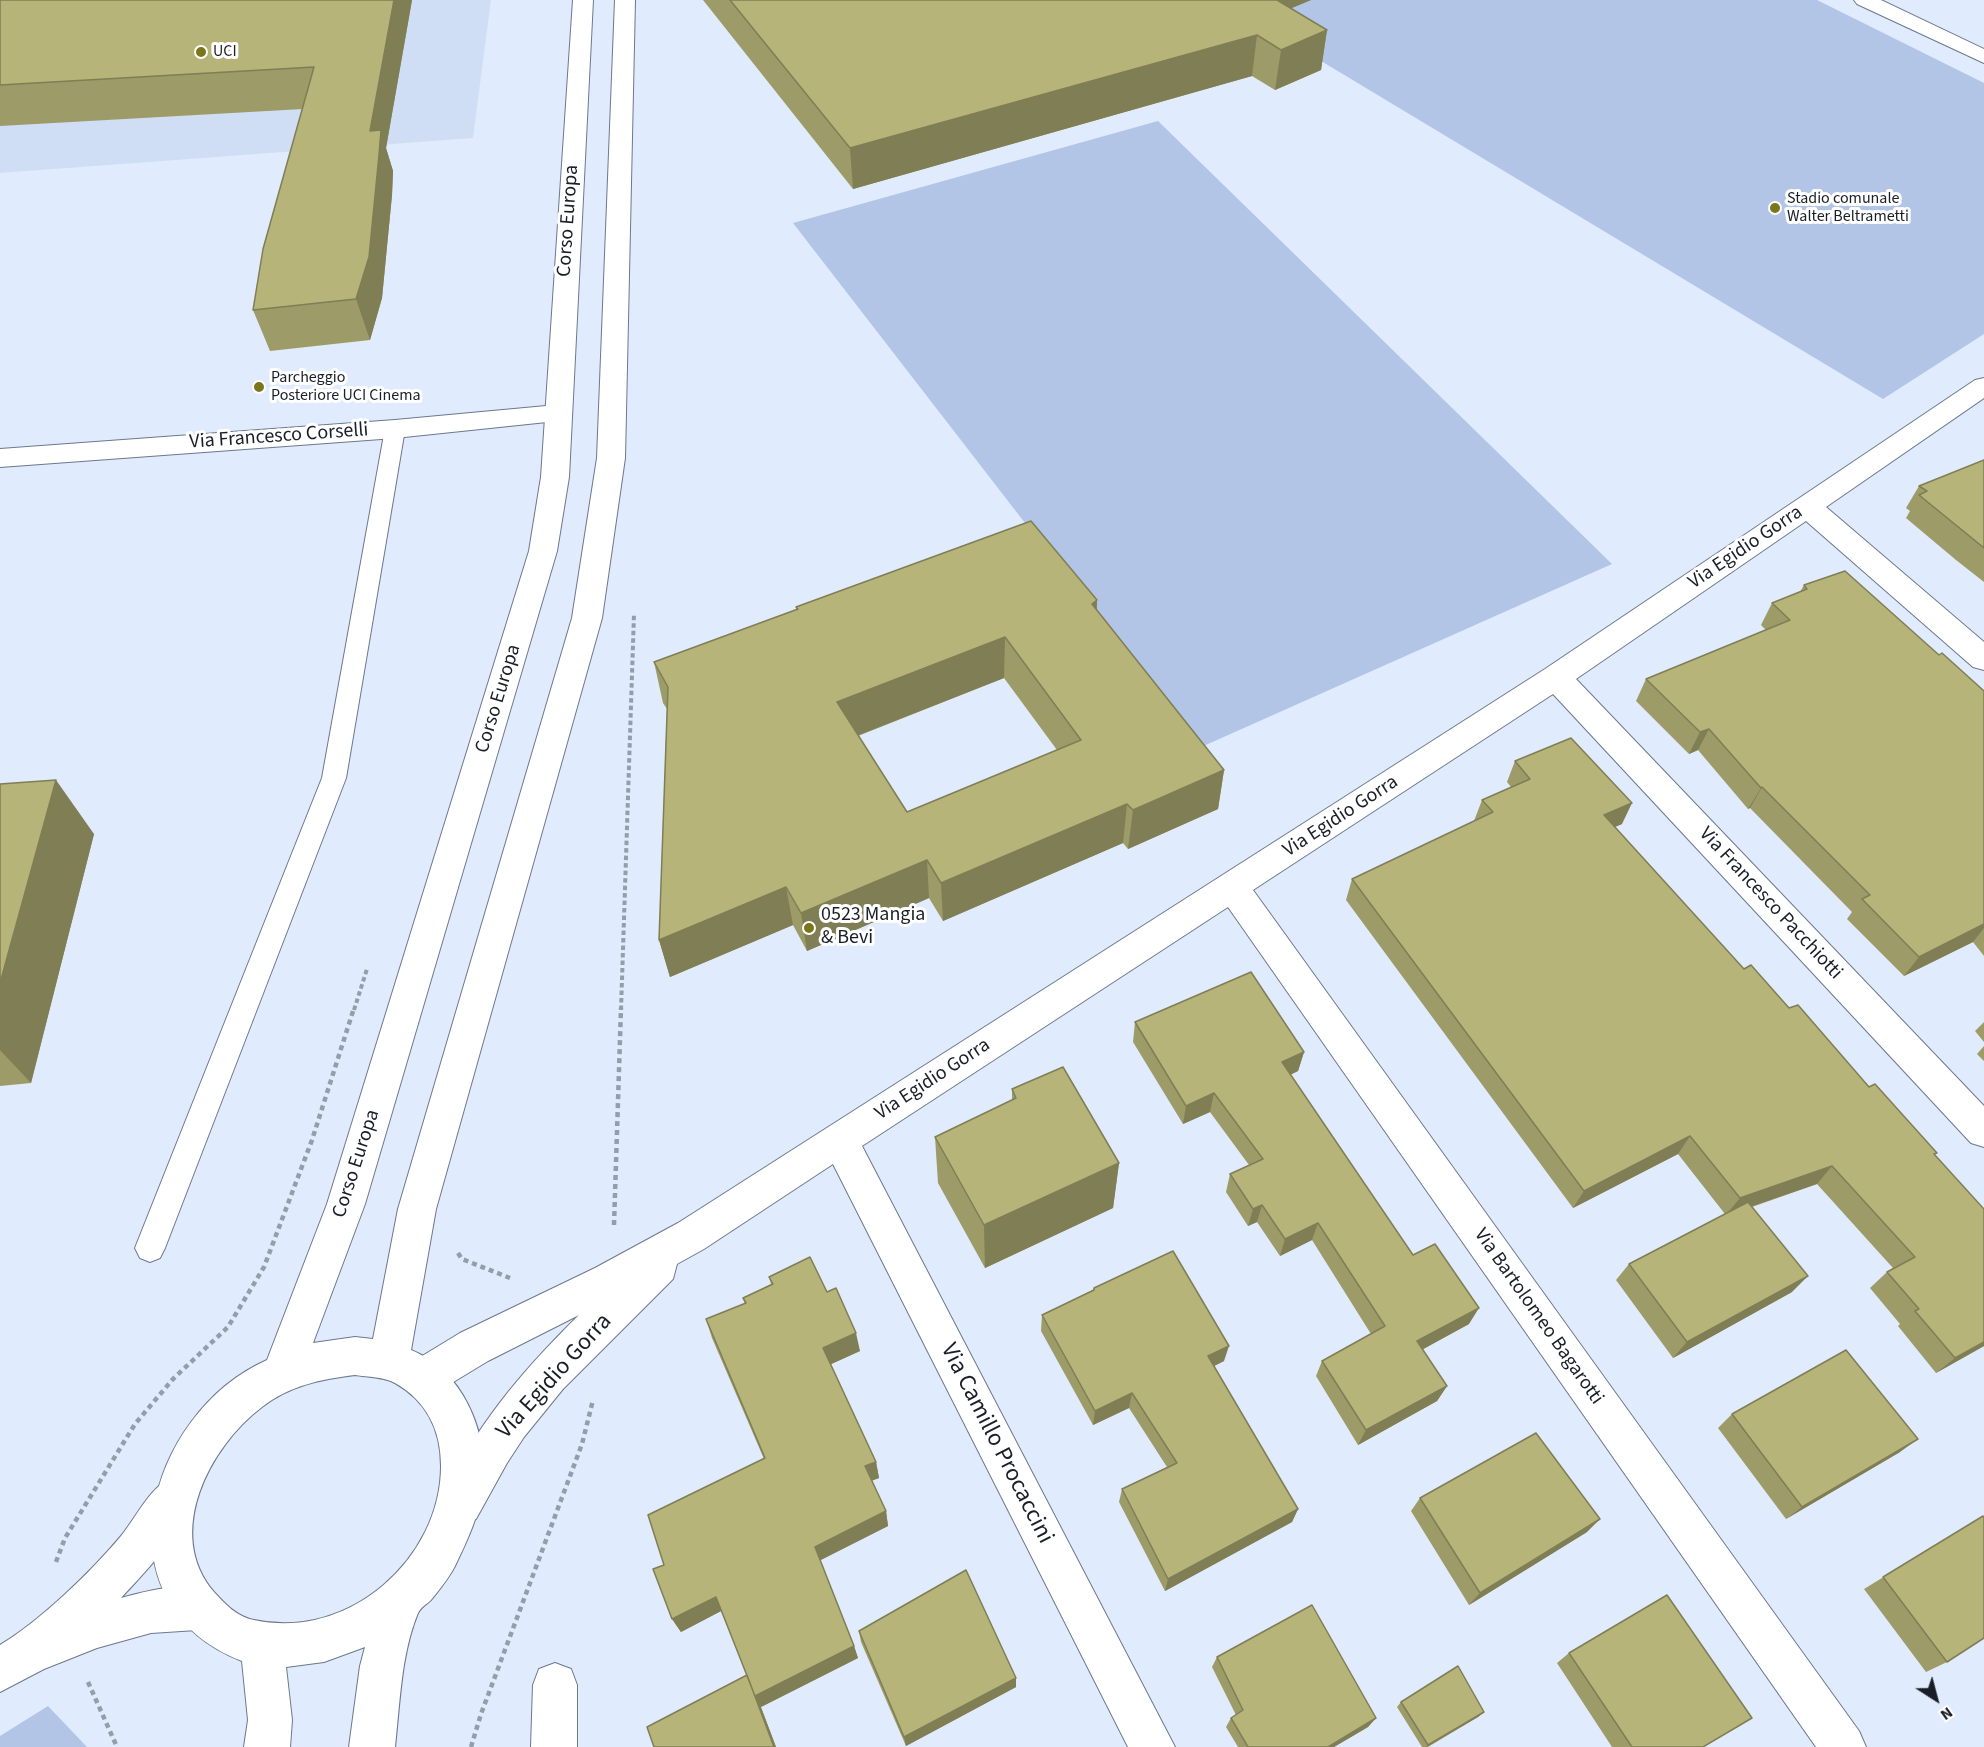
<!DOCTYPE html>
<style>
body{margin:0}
#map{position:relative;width:1984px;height:1747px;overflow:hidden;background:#e0ebfd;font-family:"Source Sans 3",sans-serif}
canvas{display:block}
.north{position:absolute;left:1906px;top:1669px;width:60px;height:60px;-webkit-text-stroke:4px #fff;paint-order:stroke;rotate:144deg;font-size:16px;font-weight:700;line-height:24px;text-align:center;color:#1a1f27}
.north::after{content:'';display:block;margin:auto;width:21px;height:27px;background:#1a1f27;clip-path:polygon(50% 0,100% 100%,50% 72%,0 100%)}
</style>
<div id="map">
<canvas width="1984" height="1747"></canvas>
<div class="north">N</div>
</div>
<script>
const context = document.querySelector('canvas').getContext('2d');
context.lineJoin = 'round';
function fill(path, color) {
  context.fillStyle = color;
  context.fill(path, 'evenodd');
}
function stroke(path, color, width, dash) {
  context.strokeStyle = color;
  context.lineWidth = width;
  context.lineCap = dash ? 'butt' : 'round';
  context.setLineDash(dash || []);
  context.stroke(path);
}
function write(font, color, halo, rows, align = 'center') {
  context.font = font + ' "Source Sans 3",sans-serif';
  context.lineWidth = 6;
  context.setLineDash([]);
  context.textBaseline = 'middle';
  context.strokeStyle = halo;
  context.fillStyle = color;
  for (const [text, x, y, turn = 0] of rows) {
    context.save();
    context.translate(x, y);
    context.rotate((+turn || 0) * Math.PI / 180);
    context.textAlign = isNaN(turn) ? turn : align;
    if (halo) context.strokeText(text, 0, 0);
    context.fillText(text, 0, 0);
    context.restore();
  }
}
const built = new Path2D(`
 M 0,0 L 491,0 L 473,138 L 0,173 Z`);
const green = new Path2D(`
 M 1240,0 L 1817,0 L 1984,83 L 1984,334 L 1883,399 L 1228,5 Z
 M 1158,121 L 1612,564 L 1199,748 L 793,223 Z
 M 48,1706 L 87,1747 L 0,1747 L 0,1736 Z`);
const pathFar1 = new Path2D(`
 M 354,1010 L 367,969
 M 621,1010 L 634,614`);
const path = new Path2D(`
 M 614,1225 L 621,1008
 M 458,1253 L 462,1259 L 510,1278
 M 56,1562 L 65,1538 L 135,1424 L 173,1379 L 228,1327 L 264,1267 L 312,1140 L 354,1008
 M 88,1682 L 117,1747
 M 471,1747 L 481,1714 L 582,1444 L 593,1400`);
const lane = new Path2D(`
 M 395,422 L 402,424 L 405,429 L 346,778 L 165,1248 L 160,1258 L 150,1262 L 140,1258 L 135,1248 L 322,778 L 385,429 L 388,424 Z`);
const street = new Path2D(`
 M 1854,0 L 1881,0 L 1984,49 L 1984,63 L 1857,4 Z
 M 1984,378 L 1984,398 L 1826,507 L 1984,642 L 1984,670 L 1973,667 L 1806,521 L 1576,679 L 1984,1106 L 1984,1147 L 1971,1143 L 1553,694 L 1253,890 L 1859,1731 L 1866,1747 L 1816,1747 L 1228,907 L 862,1146 L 1175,1747 L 1128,1747 L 833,1164 L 704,1249 L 677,1264 L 673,1279 L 563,1389 L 524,1437 L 507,1463 L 476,1519 L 461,1525 L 446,1519 L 440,1504 C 471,1430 523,1370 579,1315 L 488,1361 L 437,1392 L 423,1398 L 409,1392 L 403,1378 L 409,1364 L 460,1333 L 595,1268 L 678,1223 L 1545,669 L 1975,380 Z
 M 557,405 L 566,408 L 570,414 L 566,420 L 395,438 L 0,467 L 0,449 L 395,420 Z
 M 176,1475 L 191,1481 L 197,1496 C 181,1534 149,1568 121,1598 C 150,1590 183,1581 212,1593 L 219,1608 L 212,1623 L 197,1630 L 151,1633 L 97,1648 L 44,1669 L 0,1692 L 0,1645 C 40,1621 91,1572 121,1536 C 138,1515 150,1486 176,1475 Z
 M 555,1663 L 571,1669 L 577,1685 L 577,1747 L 531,1747 L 533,1685 L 539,1669 Z`);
const secondary = new Path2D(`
 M 573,0 L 593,0 L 569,477 L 557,551 L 365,1204 L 313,1343 L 355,1337 L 373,1339 L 398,1209 L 572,618 L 597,458 L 615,0 L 635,0 L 625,458 L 602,618 L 436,1209 L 411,1350 C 463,1371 488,1431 483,1485 C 480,1514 467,1541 455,1566 C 449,1578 439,1590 431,1600 C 427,1604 421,1607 418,1613 C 401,1654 400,1703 395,1747 L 349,1747 L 360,1666 L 365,1647 L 324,1662 L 286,1667 L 292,1720 L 290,1747 L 244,1747 L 248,1720 L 242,1661 C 95,1604 146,1414 267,1360 L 327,1204 L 529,551 L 541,477 ZM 355,1375 C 368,1377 384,1377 395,1383 C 427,1401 441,1431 441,1466 C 441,1559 348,1641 254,1620 C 237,1617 225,1604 214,1592 C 164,1534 209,1447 262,1407 C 289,1386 321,1379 355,1375 Z`);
const wall = new Path2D(`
 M 0,0 L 412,0 L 386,148 L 393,171 L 392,195 L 382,298 L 370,340 L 270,351 L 253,310 L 303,109 L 0,126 Z
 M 703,0 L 1311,0 L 1291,8 L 1327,30 L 1321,70 L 1275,90 L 1252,76 L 853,189 Z
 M 1984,460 L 1984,582 L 1956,560 L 1906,518 L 1910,511 L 1906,508 L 1919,486 Z
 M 1804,585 L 1939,655 L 1984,691 L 1984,956 L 1973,942 L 1904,976 L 1847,919 L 1852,912 L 1750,808 L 1748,809 L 1698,750 L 1689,754 L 1636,701 L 1646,679 L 1766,630 L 1761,625 L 1772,603 L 1800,592 Z
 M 1097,600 L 1097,610 L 1224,770 L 1218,809 L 1128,849 L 1123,843 L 943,921 L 929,898 L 807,951 L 793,925 L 670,977 L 659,940 L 667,709 L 663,703 L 654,662 L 796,610 L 796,607 ZM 1004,678 L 1057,750 L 907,812 L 858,736 Z
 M 1515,761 L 1622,824 L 1615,827 L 1744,969 L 1789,1008 L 1869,1087 L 1935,1155 L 1984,1346 L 1936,1373 L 1898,1326 L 1900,1324 L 1870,1288 L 1887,1272 L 1893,1268 L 1817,1184 L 1752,1207 L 1792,1292 L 1673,1358 L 1616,1280 L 1629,1264 L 1725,1214 L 1678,1154 L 1573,1208 L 1346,900 L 1352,879 L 1474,821 L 1482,800 L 1511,787 L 1507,782 Z
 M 0,784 L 94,834 L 31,1083 L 0,1086 Z
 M 1135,1022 L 1304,1052 L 1298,1071 L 1290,1075 L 1413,1255 L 1469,1324 L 1422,1349 L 1447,1386 L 1437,1401 L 1358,1445 L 1316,1376 L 1322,1361 L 1371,1334 L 1312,1240 L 1280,1256 L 1257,1222 L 1248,1226 L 1226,1192 L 1230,1174 L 1249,1165 L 1210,1112 L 1183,1124 L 1133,1042 Z
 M 1984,1022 L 1984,1042 L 1975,1031 Z
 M 1984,1046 L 1984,1061 L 1977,1054 Z
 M 1012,1089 L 1119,1163 L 1113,1208 L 985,1268 L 938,1183 L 935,1137 L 1012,1101 Z
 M 769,1277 L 827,1292 L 860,1351 L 831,1364 L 876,1462 L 879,1478 L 871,1481 L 886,1511 L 888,1526 L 820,1560 L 854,1646 L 858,1658 L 761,1707 L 759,1702 L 776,1747 L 654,1747 L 747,1675 L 721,1611 L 681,1632 L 672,1619 L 664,1565 L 764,1459 L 712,1338 L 706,1319 L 745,1304 L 743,1298 L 771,1284 Z
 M 1094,1288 L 1224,1361 L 1214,1366 L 1298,1509 L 1292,1522 L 1165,1591 L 1119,1502 L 1122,1489 L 1167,1467 L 1129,1408 L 1093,1425 L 1041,1331 L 1042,1315 L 1093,1290 Z
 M 1732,1414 L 1900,1452 L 1786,1519 L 1718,1428 Z
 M 1420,1498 L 1587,1532 L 1469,1605 L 1411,1511 Z
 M 1983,1516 L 1947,1662 L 1926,1672 L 1864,1589 Z
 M 859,1631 L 1016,1678 L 1016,1687 L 906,1746 L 861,1642 Z
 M 1569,1653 L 1703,1747 L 1612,1747 L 1557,1663 Z
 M 1217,1657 L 1376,1718 L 1368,1727 L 1334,1747 L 1238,1747 L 1226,1727 L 1231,1718 L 1236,1715 L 1212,1667 Z
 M 1401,1702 L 1484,1712 L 1478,1717 L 1428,1747 L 1422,1747 L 1397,1707 Z`);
const shadedWall = new Path2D(`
 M 394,0 L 412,0 L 386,148 L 393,171 L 392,195 L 382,298 L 370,340 L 356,299 L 370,131 Z
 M 1253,0 L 1311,0 L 1249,26 Z
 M 1327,30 L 1321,70 L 1275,90 L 1281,50 Z
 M 1257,35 L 1252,76 L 853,189 L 850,148 Z
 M 1097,600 L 1095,641 L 1092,604 Z
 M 1005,637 L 1004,678 L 841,742 L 837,702 Z
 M 1709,729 L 1698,750 L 1689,754 L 1700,732 Z
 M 1224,770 L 1218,809 L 1128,849 L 1133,810 Z
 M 56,780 L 94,834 L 31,1083 L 0,1050 L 0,983 Z
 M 1762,787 L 1750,808 L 1748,809 L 1761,788 Z
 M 1632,803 L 1622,824 L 1595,835 L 1604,815 Z
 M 1127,804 L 1123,843 L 943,921 L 941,883 Z
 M 927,860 L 929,898 L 807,951 L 801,913 Z
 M 786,887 L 793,925 L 670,977 L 659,940 Z
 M 1984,924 L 1984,928 L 1973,942 L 1904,976 L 1919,957 Z
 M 1304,1052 L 1298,1071 L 1277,1081 L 1282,1062 Z
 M 1214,1093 L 1210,1112 L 1183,1124 L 1186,1106 Z
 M 1690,1136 L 1678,1154 L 1573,1208 L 1584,1191 Z
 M 1119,1163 L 1113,1208 L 985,1268 L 984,1225 Z
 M 1832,1166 L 1817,1184 L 1726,1215 L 1740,1198 Z
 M 1262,1205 L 1257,1222 L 1248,1226 L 1253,1209 Z
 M 1318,1223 L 1312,1240 L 1280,1256 L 1285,1239 Z
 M 1808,1276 L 1792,1292 L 1673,1358 L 1687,1342 Z
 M 1479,1308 L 1469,1324 L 1409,1357 L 1417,1341 Z
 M 856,1333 L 860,1351 L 827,1366 L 823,1348 Z
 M 1984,1342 L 1984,1346 L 1936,1373 L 1955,1358 Z
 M 1229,1346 L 1224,1361 L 1204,1371 L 1208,1356 Z
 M 1447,1386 L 1437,1401 L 1358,1445 L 1366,1430 Z
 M 1132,1393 L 1129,1408 L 1093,1425 L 1095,1411 Z
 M 1918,1439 L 1900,1452 L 1786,1519 L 1802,1507 Z
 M 876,1462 L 879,1478 L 868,1482 L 865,1466 Z
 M 1298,1509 L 1292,1522 L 1165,1591 L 1168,1579 Z
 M 886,1511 L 888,1526 L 819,1561 L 815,1547 Z
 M 1600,1519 L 1587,1532 L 1469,1605 L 1480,1593 Z
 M 716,1597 L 723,1610 L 681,1632 L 672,1619 Z
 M 854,1646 L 858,1658 L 761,1707 L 759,1702 L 776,1747 L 774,1747 L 747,1675 Z
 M 1016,1678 L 1016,1687 L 906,1746 L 904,1737 Z
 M 1484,1712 L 1478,1717 L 1426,1747 L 1428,1745 Z
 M 1376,1718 L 1368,1727 L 1334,1747 L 1328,1747 Z`);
const building = new Path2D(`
 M 0,0 L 394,0 L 370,131 L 381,130 L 379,155 L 369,257 L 356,299 L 253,310 L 263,249 L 314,67 L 0,85 Z
 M 730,0 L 1277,0 L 1327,30 L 1281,50 L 1257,35 L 850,148 Z
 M 1984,460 L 1984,548 L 1919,495 L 1927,491 L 1919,486 Z
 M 1031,521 L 1097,600 L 1092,604 L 1224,770 L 1133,810 L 1127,804 L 941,883 L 927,860 L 801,913 L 786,887 L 659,940 L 668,687 L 654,662 L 798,609 L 796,607 ZM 1005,637 L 1081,740 L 907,812 L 837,702 Z
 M 1845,571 L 1939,655 L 1942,653 L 1984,691 L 1984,924 L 1919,957 L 1862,899 L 1870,895 L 1762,787 L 1761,788 L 1709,729 L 1700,732 L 1646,679 L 1790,620 L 1772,603 L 1807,589 L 1804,585 Z
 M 1571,738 L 1632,803 L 1604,815 L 1744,969 L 1751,965 L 1789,1008 L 1798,1005 L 1869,1087 L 1875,1084 L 1937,1153 L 1934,1154 L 1984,1209 L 1984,1342 L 1955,1358 L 1915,1311 L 1919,1309 L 1887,1272 L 1915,1257 L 1832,1166 L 1740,1198 L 1690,1136 L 1584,1191 L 1352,879 L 1493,812 L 1482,800 L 1530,779 L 1515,761 Z
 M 56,780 L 0,983 L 0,784 Z
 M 1251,972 L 1304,1052 L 1282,1062 L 1413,1255 L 1435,1244 L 1479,1308 L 1417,1341 L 1447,1386 L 1366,1430 L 1322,1361 L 1385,1326 L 1318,1223 L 1285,1239 L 1262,1205 L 1253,1209 L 1230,1174 L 1263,1159 L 1214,1093 L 1186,1106 L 1135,1022 Z
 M 1063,1067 L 1119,1163 L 984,1225 L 935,1137 L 1016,1098 L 1012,1089 Z
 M 1748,1202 L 1808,1276 L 1687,1342 L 1629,1264 Z
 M 1173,1251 L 1229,1346 L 1208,1356 L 1298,1509 L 1168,1579 L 1122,1489 L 1177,1463 L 1132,1393 L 1095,1411 L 1042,1315 L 1094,1290 L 1094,1288 Z
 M 810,1257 L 827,1292 L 836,1288 L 856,1333 L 823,1348 L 876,1462 L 865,1466 L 886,1511 L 815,1547 L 854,1646 L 755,1696 L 716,1597 L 672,1619 L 653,1569 L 664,1565 L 648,1515 L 765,1458 L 706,1319 L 746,1303 L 743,1298 L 773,1284 L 769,1277 Z
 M 1846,1350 L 1918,1439 L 1802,1507 L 1732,1414 Z
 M 1536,1433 L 1600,1519 L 1480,1593 L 1420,1498 Z
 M 1983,1516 L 1984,1517 L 1984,1638 L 1947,1662 L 1883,1577 Z
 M 966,1570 L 1016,1678 L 904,1737 L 859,1631 Z
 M 1667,1595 L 1752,1718 L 1703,1747 L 1632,1747 L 1569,1653 Z
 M 1312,1605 L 1376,1718 L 1328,1747 L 1248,1747 L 1231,1718 L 1243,1710 L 1217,1657 Z
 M 1458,1666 L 1484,1712 L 1428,1745 L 1401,1702 Z
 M 747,1675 L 774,1747 L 654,1747 L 647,1727 Z`);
const markers = [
 [201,52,6,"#7b761b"],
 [1775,208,6,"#7b761b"],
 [259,387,6,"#7b761b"],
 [809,928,6,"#7b761b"]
];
const farPoinames = [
 ["UCI",213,52],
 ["Stadio comunale",1787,199],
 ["Walter Beltrametti",1787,217],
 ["Parcheggio",271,378],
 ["Posteriore UCI Cinema",271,396]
];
const streetNames = [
 ["Corso Europa",569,221,-86],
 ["Via Francesco Corselli",279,437,-4],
 ["Via Egidio Gorra",1746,548,-34],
 ["Corso Europa",499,699,-73],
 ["Via Egidio Gorra",1341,817,-33],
 ["Via Francesco Pacchiotti",1770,904,47],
 ["Via Egidio Gorra",933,1080,-33],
 ["Corso Europa",357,1164,-72],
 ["Via Bartolomeo Bagarotti",1538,1317,55]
];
const poiNames = [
 ["0523 Mangia",821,916],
 ["& Bevi",821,939]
];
const nearStreetnames = [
 ["Via Egidio Gorra",555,1377,-48],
 ["Via Camillo Procaccini",996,1444,63]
];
fill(built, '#d0def5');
fill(green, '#b2c5e6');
stroke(lane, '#6c788c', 2);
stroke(street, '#6c788c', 2);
stroke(secondary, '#6c788c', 2);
stroke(pathFar1, '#959dab', 4, [4.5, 3]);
stroke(path, '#959dab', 4.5, [5, 4]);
fill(lane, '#fff');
fill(street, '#fff');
fill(secondary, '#fff');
fill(wall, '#9d9b68');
fill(shadedWall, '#7f7e55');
fill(building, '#b6b479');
stroke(building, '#7f7e55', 1.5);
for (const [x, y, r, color] of markers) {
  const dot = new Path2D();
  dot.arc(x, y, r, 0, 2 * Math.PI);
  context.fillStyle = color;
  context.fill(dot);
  stroke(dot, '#fff', 2);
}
write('16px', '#1a1f27', '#fff', farPoinames, 'left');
write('20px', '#1a1f27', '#fff', streetNames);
write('20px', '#1a1f27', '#fff', poiNames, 'left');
write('24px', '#1a1f27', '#fff', nearStreetnames);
</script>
